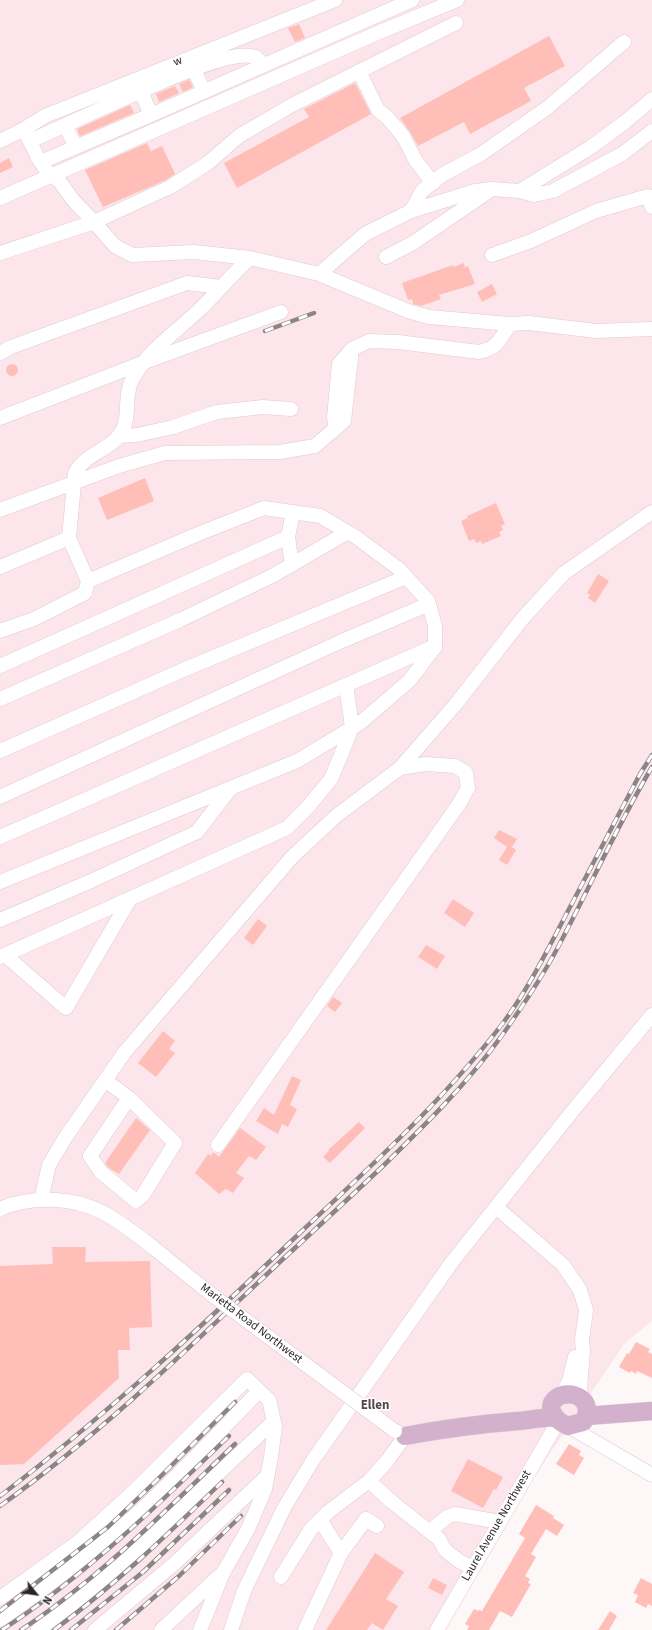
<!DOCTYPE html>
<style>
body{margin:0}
#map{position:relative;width:652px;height:1630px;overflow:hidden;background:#fef7f8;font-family:"Source Sans 3",sans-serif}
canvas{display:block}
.north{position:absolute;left:16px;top:1574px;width:40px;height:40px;-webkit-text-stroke:3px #fff;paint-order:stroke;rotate:120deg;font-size:11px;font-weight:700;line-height:16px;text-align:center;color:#2b2426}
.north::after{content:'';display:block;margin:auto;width:14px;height:18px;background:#2b2426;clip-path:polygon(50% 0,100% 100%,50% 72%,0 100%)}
</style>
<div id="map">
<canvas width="652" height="1630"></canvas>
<div class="north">N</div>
</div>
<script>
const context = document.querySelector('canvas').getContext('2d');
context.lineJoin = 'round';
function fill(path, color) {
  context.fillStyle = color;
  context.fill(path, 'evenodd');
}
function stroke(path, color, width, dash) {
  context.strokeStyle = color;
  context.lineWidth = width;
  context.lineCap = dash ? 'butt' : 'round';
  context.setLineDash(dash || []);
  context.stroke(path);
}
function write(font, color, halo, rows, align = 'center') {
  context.font = font + ' "Source Sans 3",sans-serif';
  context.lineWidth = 3;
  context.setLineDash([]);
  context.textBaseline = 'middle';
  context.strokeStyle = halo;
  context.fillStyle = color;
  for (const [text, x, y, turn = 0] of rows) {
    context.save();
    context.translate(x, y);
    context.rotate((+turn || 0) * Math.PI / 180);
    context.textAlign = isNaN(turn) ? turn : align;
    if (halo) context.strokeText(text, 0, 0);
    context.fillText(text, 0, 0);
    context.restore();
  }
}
const built = new Path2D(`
 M 0,0 L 652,0 L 652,1321 L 625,1343 L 430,1630 L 0,1630 Z`);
const building = new Path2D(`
 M 299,24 L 305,38 L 295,42 L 288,28 Z
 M 549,36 L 565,66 L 524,88 L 531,101 L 470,134 L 464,122 L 418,146 L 410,132 L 400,118 Z
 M 189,80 L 193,87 L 183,92 L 179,84 Z
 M 355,83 L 371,114 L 237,188 L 224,163 L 309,117 L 304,109 Z
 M 175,86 L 179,93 L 159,102 L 156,94 Z
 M 130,105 L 134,113 L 80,136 L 77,129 Z
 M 147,143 L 151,151 L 162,146 L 175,174 L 166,180 L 103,207 L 85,170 Z
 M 9,158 L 13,167 L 0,173 L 0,163 Z
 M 464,263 L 465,268 L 468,266 L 475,284 L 439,295 L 441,299 L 421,306 L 413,304 L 412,299 L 408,300 L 402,283 L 453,265 L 453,267 Z
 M 492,284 L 497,294 L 482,302 L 477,292 Z
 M6 370a6 6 0 1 1 12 0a6 6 0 1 1-12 0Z
 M 145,478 L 154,501 L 107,520 L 98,498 Z
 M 496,503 L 505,524 L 501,526 L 503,530 L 499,532 L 501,536 L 482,544 L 481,541 L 476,543 L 474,539 L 469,541 L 461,521 L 468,518 L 467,516 Z
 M 598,574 L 609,581 L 595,603 L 588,598 L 590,595 L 587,593 Z
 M 499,830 L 517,839 L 512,847 L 516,850 L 507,865 L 499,860 L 507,847 L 494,838 Z
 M 453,899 L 474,913 L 465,927 L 444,913 Z
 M 258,919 L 267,926 L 253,945 L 244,938 Z
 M 426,945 L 445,956 L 437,969 L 418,957 Z
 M 333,997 L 342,1003 L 335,1012 L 327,1006 Z
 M 163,1031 L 175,1041 L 169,1049 L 175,1053 L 156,1077 L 138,1063 Z
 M 292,1076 L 301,1080 L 290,1105 L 297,1109 L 288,1127 L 282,1124 L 278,1134 L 256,1121 L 264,1108 L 274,1115 Z
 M 136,1118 L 150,1130 L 119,1174 L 109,1168 L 105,1163 Z
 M 359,1122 L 365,1128 L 330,1163 L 323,1157 L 329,1151 L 328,1150 Z
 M 240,1128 L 266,1147 L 256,1160 L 249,1156 L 236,1173 L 244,1178 L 233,1193 L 226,1189 L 219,1194 L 195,1173 L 208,1154 L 211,1156 L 213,1152 L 219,1157 Z
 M 52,1247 L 86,1247 L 85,1262 L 150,1261 L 152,1327 L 129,1328 L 130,1350 L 118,1350 L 119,1378 L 24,1464 L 0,1465 L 0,1266 L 53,1264 Z
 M 636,1342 L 650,1349 L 648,1352 L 652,1354 L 652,1378 L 637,1371 L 636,1374 L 631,1371 L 630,1373 L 619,1367 L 627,1353 L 629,1354 Z
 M 569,1444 L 581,1451 L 579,1455 L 584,1458 L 574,1475 L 556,1464 Z
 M 468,1459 L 503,1477 L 496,1490 L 494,1489 L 483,1508 L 451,1491 Z
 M 536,1505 L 554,1516 L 553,1518 L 564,1525 L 557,1536 L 546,1529 L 531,1554 L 536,1557 L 525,1576 L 530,1579 L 528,1583 L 531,1584 L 512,1617 L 500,1611 L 489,1630 L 467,1630 L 469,1626 L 465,1624 L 474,1609 L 478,1611 L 479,1610 L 482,1611 L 525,1538 L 519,1534 Z
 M 375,1553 L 404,1572 L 386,1599 L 398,1606 L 383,1630 L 372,1623 L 367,1630 L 326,1630 Z
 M 433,1578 L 447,1585 L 442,1595 L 428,1588 Z
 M 641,1578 L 652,1584 L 652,1606 L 648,1604 L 646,1608 L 635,1602 L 638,1595 L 633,1593 Z
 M 610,1611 L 617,1616 L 609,1630 L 598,1630 Z`);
const minor = new Path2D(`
 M 194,70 L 204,91
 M 359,71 L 378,110 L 388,118 L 403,136 L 416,161 L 433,183
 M 151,115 L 141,91 C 163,82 234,48 255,57 C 258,58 261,63 264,65
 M 65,125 L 76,147
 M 24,129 L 37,156 L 46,170 L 60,182 L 73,200 L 94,222 L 170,187 L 208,163 L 239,136 L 292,105 L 456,23
 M 0,141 L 24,129 L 45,116 L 335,0
 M 30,141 L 141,91
 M 41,162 L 153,114 L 412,0
 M 520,191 L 534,195 L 553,191 L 622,154 L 652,131
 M 0,198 L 382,31 L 457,0
 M 411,211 L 422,191 L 442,175 L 481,154 L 547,108 L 624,42
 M 0,253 L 94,222 L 115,246 L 132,255 L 194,252 L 250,258
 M 492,255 L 531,241 L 596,211 L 648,196 L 652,207
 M 386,257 L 413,243 L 489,191
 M 319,274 L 365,234 L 411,211 L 475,191 L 491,189 L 520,191 L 591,147 L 625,122 L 652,99
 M 0,353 L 11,347 L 187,283 L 221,287
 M 0,418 L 142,363 L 281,312
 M 336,428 L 334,418 L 339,364 L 352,349 L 369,341 L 398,342 L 479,352 C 498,348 500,339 510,324
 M 118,436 L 137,435 L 173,427 L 217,412 L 263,407 L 291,409
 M 0,510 L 119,466 L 165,453 L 280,452 L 315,446 L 344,421 L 352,349
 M 288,537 L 292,565
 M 0,567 L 69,538
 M 0,631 L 34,619 L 85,593 L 88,581
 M 0,666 L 288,537 L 293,512
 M 0,699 L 180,620 L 272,576 L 348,532
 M 0,751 L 183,670 L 406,577
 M 0,797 L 342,641 L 429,604
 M 0,837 L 435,646
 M 0,882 L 297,761 L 360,723 L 409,681 L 435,647 L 435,626 L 428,601 L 399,569 L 356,537 L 320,516 L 264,508 L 198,534 L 88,581 L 69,538 L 75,473 C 86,453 106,452 119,436 C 132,419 123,397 132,380 C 147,351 176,332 199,310 C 217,293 232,274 250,258 L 319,274 L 408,311 L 429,317 L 510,324 L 529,323 L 596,331 L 652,329
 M 0,920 L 91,881 L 197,832 L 230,789
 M 5,955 L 66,1008 L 130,899
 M 0,957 L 287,828 L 307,808 L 331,779 L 343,750 L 352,727 L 346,685
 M 105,1080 L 129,1098 L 90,1156 L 101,1172 L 136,1201 L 143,1195 L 175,1143 L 129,1098
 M 218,1145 L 459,804 L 468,788 L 466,773 L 455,766 L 426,764 L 400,768
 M 41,1200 L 49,1165 L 65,1138 L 124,1053 L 292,857 L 336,816 L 400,768 L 455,705 L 523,618 L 564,573 L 652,512
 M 496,1207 L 563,1265 L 580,1290 L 586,1310 L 582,1340 L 583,1351 L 581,1376 L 580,1389 L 583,1400
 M 0,1209 C 31,1195 74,1197 104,1213 C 124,1224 141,1238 159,1252 C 178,1268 197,1283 216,1298
 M 562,1395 L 569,1381 L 575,1357
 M 568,1426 L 652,1475
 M 369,1481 L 392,1502 L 439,1539 L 445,1550 L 459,1561 L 473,1568
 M 430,1531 L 447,1517 L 455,1514 L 500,1522
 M 341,1553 L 366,1519 L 377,1526
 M 281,1577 L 311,1529 L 328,1512 L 369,1481 L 387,1461 L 405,1436 L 396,1431
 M 0,1598 L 77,1543 L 131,1494 L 247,1379 L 269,1400 L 275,1426 L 271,1457 L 265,1489 L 248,1529 L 223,1573 L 200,1630
 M 0,1620 C 46,1588 90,1554 132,1518 C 177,1478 218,1433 259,1391
 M 38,1630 L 70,1606 L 120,1566 L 274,1421
 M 95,1630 L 175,1563 L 267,1476
 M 161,1630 L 219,1576
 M 231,1630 L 244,1591 L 284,1508 L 313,1460 L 452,1262 L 575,1108 L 652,1015
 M 305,1630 L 341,1553 L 320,1520
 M 437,1630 L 558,1422`);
const major = new Path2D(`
 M 562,1395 C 580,1391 594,1405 583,1422 L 568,1426 C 553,1420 542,1403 562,1395 Z
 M 586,1416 L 652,1411
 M 405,1436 C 442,1429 480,1424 518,1421 C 530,1420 542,1417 554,1418`);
const rail = new Path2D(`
 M 265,331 L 314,313
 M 0,1496 C 107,1415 205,1323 302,1231 C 373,1164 443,1101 503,1023 C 529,988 549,947 569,909 C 593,864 616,819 640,774 L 652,755
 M 0,1506 C 102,1433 192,1345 283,1259 C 316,1229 349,1198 382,1167 C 425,1125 468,1083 503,1034 C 522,1007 541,979 557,949 C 589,889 617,826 652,767
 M 0,1611 L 108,1527 L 156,1481 L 235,1402
 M 2,1630 C 86,1575 157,1506 229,1436
 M 21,1630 C 100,1578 167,1509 235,1444
 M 54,1630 C 114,1586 168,1534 222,1482
 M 71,1630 L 143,1572 L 229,1490
 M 116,1630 L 179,1576 L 241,1516`);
const minorBridge = new Path2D(`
 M 216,1298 L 395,1431`);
const streetNames = [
 ["w",178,62,-22],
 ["Marietta Road Northwest",251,1324,37],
 ["Laurel Avenue Northwest",497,1526,-60]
];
const neighbourhoodNames = [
 ["Ellen",375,1406]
];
fill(built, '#fce6ec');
fill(building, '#ffbeb7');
stroke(minor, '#ddcbd0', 15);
stroke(major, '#d5d3d4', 19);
stroke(minor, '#fff', 14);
stroke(major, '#d3b0cb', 18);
stroke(rail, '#8c8586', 4.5);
stroke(rail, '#fff', 3, [9]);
stroke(minorBridge, '#ddcbd0', 15, []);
stroke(minorBridge, '#fff', 14);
write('12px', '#2b2426', '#fff', streetNames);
write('bold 13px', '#54464a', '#fff', neighbourhoodNames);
</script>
